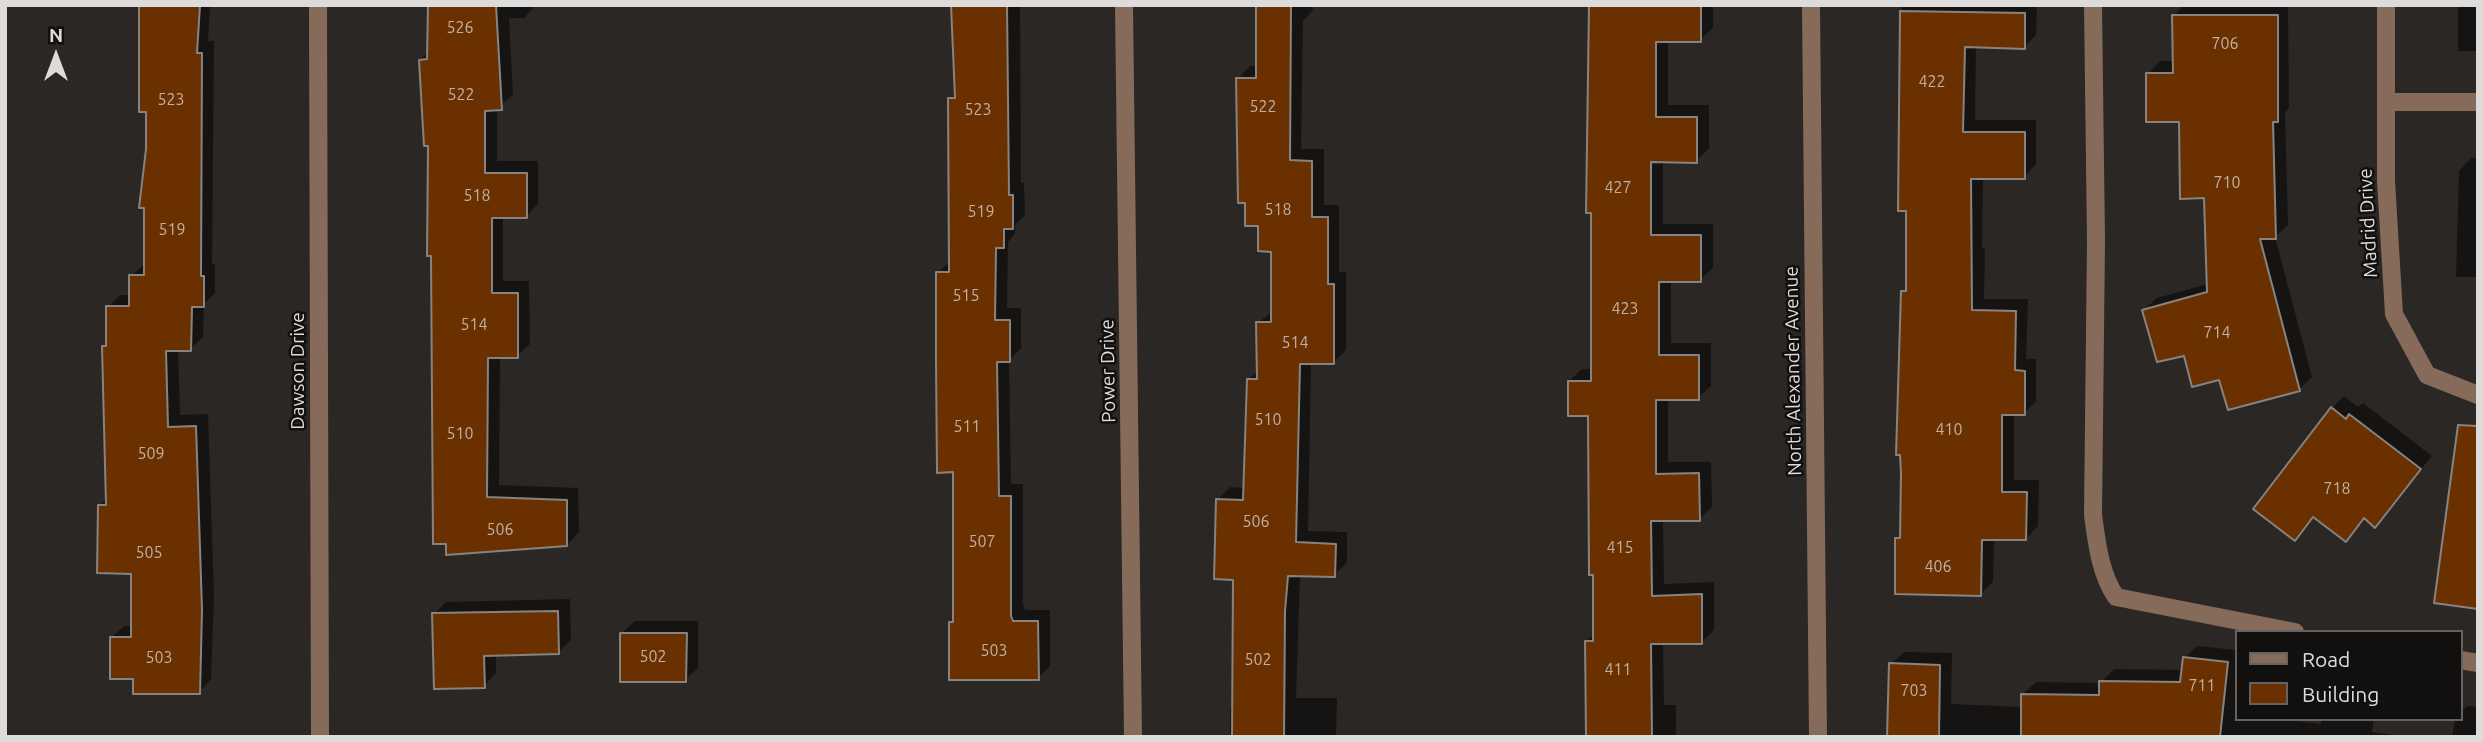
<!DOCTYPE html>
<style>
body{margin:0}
#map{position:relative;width:2483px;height:742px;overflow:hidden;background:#2a2725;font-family:Ubuntu,sans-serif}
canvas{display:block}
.frame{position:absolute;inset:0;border:7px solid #dedcdb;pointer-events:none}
.legend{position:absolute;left:2235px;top:630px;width:228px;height:91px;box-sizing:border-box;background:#11100f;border:2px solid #636261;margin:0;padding:9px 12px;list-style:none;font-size:21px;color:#dedcdb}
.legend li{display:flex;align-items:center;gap:14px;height:35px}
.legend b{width:35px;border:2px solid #636261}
.north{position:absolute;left:21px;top:21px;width:70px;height:70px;-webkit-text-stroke:5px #11100f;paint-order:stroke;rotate:0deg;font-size:19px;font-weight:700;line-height:28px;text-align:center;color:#dedcdb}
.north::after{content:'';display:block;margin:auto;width:24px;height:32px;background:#dedcdb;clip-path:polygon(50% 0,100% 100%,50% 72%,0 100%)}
</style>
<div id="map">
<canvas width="2483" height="742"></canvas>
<div class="frame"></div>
<ul class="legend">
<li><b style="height:9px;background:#876b5a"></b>Road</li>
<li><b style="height:19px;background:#6a3000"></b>Building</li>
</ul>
<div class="north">N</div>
</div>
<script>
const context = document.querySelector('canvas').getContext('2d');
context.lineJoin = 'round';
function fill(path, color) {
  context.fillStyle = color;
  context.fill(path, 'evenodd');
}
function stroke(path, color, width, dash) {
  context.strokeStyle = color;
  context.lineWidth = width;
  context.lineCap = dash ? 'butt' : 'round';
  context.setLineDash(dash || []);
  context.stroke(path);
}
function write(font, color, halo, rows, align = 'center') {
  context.font = font + ' Ubuntu,sans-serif';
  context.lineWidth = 5;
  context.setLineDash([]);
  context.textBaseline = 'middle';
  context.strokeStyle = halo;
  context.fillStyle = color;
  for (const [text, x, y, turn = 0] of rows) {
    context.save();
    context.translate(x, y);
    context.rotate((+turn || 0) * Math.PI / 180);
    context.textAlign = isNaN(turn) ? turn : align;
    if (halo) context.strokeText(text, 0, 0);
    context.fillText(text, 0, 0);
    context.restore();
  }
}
const shadow = new Path2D(`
 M 142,5 L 210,5 L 208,41 L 214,41 L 212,264 L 215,264 L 215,293 L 204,304 L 203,337 L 190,349 L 178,349 L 180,415 L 208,414 L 214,596 L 211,679 L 199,692 L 135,677 L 111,638 L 124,626 L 132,626 L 132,572 L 100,506 L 107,498 L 104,347 L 107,343 L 108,307 L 120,295 L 131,295 L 131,276 L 146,263 L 148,149 Z
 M 430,5 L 536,5 L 524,18 L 509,18 L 513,95 L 497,108 L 497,161 L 538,161 L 538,204 L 526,216 L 503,216 L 503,281 L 529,281 L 530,344 L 517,356 L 500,356 L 499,485 L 578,488 L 579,532 L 567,545 L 448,553 L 429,144 L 420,60 L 429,51 Z
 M 952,5 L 1020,5 L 1021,183 L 1024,183 L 1025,215 L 1015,225 L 1015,234 L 1008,242 L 1007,308 L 1021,308 L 1021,348 L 1009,361 L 1011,484 L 1023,484 L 1023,603 L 1025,610 L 1050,610 L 1050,666 L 1038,678 L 951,623 L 955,619 L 955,471 L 938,273 L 951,260 L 950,99 L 956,93 Z
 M 1257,5 L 1313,5 L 1313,10 L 1303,21 L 1301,149 L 1324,149 L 1324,205 L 1339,205 L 1339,272 L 1346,272 L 1346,350 L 1333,363 L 1311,363 L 1308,531 L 1347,532 L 1347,563 L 1334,575 L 1300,575 L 1296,698 L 1337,698 L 1336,737 L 1230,737 L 1230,709 L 1234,706 L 1235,578 L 1217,500 L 1230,487 L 1245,488 L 1249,379 L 1259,370 L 1258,323 L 1273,311 L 1273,250 L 1259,224 L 1238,79 L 1250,66 L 1258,66 Z
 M 1590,5 L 1713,5 L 1713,28 L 1700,40 L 1668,40 L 1668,105 L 1709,105 L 1709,148 L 1696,161 L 1663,160 L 1663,224 L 1713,224 L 1713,268 L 1700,280 L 1671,280 L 1671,343 L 1711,343 L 1711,386 L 1698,398 L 1668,398 L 1668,462 L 1711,462 L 1712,507 L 1699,519 L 1663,519 L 1664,584 L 1714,582 L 1714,630 L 1702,642 L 1663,642 L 1664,705 L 1676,705 L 1676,737 L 1587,737 L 1586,641 L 1595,633 L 1590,414 L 1569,381 L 1582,369 L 1593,369 Z
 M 1902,5 L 2037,5 L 2036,35 L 2024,47 L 1976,46 L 1975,120 L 2036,120 L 2036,164 L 2024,177 L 1983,177 L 1982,248 L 1985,248 L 1984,299 L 2028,299 L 2026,359 L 2036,359 L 2036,401 L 2024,414 L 2014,413 L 2014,480 L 2039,480 L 2038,526 L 2026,539 L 1994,538 L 1993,582 L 1980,594 L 1897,539 L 1902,534 L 1903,292 L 1908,286 L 1908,209 L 1900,209 Z
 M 2184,5 L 2288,5 L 2289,108 L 2285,113 L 2288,225 L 2275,237 L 2312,377 L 2299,389 L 2221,378 L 2185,354 L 2144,310 L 2157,298 L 2208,284 L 2206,196 L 2181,121 L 2148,74 L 2160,61 L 2175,61 L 2174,15 Z
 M 2458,5 L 2478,5 L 2478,51 L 2458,51 Z
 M 2471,158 L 2478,158 L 2478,277 L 2456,277 L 2459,171 Z
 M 2344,396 L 2358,407 L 2363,403 L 2432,456 L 2375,525 L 2365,517 L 2345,539 L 2315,516 L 2295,539 L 2332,408 Z
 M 570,599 L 571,640 L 559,652 L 496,654 L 496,673 L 484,686 L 434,614 L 446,602 Z
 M 635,621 L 698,621 L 698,668 L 685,680 L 622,633 Z
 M 2197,646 L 2236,650 L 2236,719 L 2281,719 L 2321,724 L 2321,719 L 2374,719 L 2372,732 L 2407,737 L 1889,737 L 1891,664 L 1904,652 L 1952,653 L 1951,704 L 2023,707 L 2023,694 L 2036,682 L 2101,683 L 2114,669 L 2183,670 L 2184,658 Z
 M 2467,706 L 2478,707 L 2478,737 L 2452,737 L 2455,719 L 2460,719 L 2460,713 Z`);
const building = new Path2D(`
 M 139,5 L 200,5 L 197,53 L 202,53 L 201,276 L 204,276 L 204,307 L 192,307 L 191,351 L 166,351 L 168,427 L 196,426 L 202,610 L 200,694 L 133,694 L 133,679 L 110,679 L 110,637 L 131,637 L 131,574 L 97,573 L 98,505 L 106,505 L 102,346 L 106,346 L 106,306 L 129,306 L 129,275 L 144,275 L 144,208 L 139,208 L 146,149 L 146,112 L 139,112 Z
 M 428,5 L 496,5 L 502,110 L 485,111 L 485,173 L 527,173 L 527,218 L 492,218 L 492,293 L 518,293 L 518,358 L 488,358 L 487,497 L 567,500 L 567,546 L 446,555 L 446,544 L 433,544 L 431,256 L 427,256 L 428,146 L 424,146 L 419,60 L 427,59 Z
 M 951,5 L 1007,5 L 1009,195 L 1013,195 L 1013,229 L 1004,229 L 1004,248 L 996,248 L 995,320 L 1010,320 L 1010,362 L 997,362 L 999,496 L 1011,496 L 1011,616 L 1013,621 L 1038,621 L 1039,680 L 949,680 L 949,622 L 953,622 L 953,472 L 937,473 L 936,362 L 936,272 L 949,272 L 948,98 L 955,98 Z
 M 1256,5 L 1291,5 L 1290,160 L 1312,161 L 1312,217 L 1328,217 L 1328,284 L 1334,284 L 1334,364 L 1300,364 L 1296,542 L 1336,544 L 1335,577 L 1288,576 L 1285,611 L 1284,737 L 1232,737 L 1233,580 L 1214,579 L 1216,499 L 1243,500 L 1247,379 L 1257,379 L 1256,322 L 1271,322 L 1271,252 L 1258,251 L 1258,226 L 1245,226 L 1245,203 L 1238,203 L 1236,78 L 1256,78 Z
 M 1589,5 L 1701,5 L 1701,42 L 1656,42 L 1656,117 L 1697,117 L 1697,163 L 1651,162 L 1651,235 L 1701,235 L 1701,282 L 1659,282 L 1659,355 L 1699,355 L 1699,400 L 1656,400 L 1656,474 L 1699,473 L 1700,521 L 1651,521 L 1652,596 L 1702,594 L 1702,644 L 1651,644 L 1652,737 L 1586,737 L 1585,641 L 1593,641 L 1593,575 L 1589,575 L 1588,416 L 1568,416 L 1568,381 L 1591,381 L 1591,213 L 1586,213 Z
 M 1900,11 L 2025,13 L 2025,49 L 1965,47 L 1963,132 L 2025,132 L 2025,179 L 1971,179 L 1972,310 L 2016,311 L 2015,370 L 2025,371 L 2025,415 L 2002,415 L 2002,492 L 2027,492 L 2026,540 L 1982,540 L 1981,596 L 1895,594 L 1895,538 L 1900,538 L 1901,473 L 1900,455 L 1896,455 L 1901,291 L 1906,291 L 1906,211 L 1898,211 Z
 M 2172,15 L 2278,15 L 2278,122 L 2273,122 L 2276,239 L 2260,239 L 2300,391 L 2228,410 L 2219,380 L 2192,387 L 2184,356 L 2157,362 L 2142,310 L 2207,292 L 2204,198 L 2180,199 L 2179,122 L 2146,122 L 2146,73 L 2173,73 Z
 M 2331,407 L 2346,419 L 2349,414 L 2421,469 L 2375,528 L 2364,518 L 2346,542 L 2313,517 L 2295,541 L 2253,509 Z
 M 2458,425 L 2478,426 L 2478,609 L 2434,603 Z
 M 558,611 L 559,654 L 484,656 L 485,688 L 434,689 L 432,613 Z
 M 620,633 L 687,633 L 686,682 L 620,682 Z
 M 2183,657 L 2228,662 L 2220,737 L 2021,737 L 2021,694 L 2099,695 L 2099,681 L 2180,682 Z
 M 1889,663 L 1940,665 L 1939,737 L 1887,737 Z`);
const minor = new Path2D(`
 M 318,5 L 320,737
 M 1124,5 L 1133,737
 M 1811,5 L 1818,737
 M 2093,5 L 2096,241 L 2093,515 C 2097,544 2100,573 2116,597 L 2295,632
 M 2386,5 L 2386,181 L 2394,314 L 2427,375 L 2478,395
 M 2386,102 L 2478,102
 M 2460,660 L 2478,663`);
const numberNames = [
 ["526",460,28],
 ["706",2225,44],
 ["422",1932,82],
 ["522",461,95],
 ["523",171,100],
 ["522",1263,107],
 ["523",978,110],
 ["710",2227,183],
 ["427",1618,188],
 ["518",477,196],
 ["518",1278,210],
 ["519",981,212],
 ["519",172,230],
 ["515",966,296],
 ["423",1625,309],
 ["514",474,325],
 ["714",2217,333],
 ["514",1295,343],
 ["510",1268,420],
 ["511",967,427],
 ["410",1949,430],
 ["510",460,434],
 ["509",151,454],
 ["718",2337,489],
 ["506",1256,522],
 ["506",500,530],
 ["507",982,542],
 ["415",1620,548],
 ["505",149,553],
 ["406",1938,567],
 ["503",994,651],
 ["502",653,657],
 ["503",159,658],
 ["502",1258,660],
 ["411",1618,670],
 ["711",2202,686],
 ["703",1914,691]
];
const streetNames = [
 ["Madrid Drive",2368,223,-93],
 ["Dawson Drive",298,371,-90],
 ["Power Drive",1108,371,-91],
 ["North Alexander Avenue",1793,371,-91]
];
fill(shadow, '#0007');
fill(building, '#6a3000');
stroke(building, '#878381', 2);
stroke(minor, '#876b5a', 18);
write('16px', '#c1b1a4', null, numberNames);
write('19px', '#dedcdb', '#11100f', streetNames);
</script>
